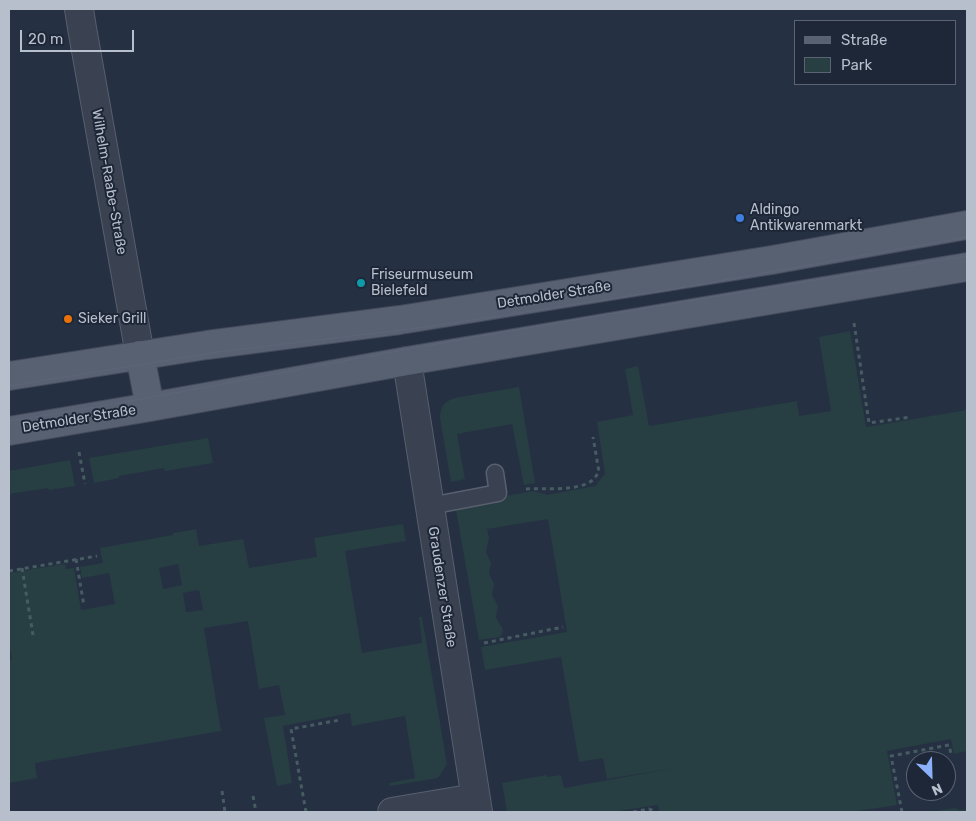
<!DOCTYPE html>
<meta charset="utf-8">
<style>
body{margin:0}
#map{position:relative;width:976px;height:821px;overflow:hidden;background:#253043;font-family:Rubik,sans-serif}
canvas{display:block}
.frame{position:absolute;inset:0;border:10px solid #b7becc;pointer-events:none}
.legend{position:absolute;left:794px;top:20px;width:162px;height:65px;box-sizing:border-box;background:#1e2737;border:1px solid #5b6373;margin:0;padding:6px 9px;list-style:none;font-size:15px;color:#b7becc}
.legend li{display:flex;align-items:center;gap:10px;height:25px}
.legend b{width:25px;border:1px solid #5b6373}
.north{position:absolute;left:906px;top:751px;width:50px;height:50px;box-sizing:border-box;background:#1e2737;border:1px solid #5b6373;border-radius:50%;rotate:156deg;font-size:14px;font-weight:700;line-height:20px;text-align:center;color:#b7becc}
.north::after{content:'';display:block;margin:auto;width:18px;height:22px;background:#8cb1fc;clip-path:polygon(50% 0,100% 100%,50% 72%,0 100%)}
.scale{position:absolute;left:20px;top:30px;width:114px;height:22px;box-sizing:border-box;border:2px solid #b7becc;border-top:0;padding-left:6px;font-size:15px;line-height:18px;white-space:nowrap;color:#b7becc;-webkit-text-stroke:4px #1e2737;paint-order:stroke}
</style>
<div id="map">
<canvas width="976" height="821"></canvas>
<div class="frame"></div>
<ul class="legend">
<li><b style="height:6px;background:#586172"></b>Straße</li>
<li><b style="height:14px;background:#273f43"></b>Park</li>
</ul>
<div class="north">N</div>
<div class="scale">20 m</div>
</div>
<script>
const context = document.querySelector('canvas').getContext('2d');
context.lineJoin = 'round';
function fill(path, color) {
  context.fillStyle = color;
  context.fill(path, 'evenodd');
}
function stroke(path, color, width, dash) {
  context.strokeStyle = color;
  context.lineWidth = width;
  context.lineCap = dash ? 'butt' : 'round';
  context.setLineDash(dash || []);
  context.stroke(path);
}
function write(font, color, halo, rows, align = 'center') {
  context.font = font + ' Rubik,sans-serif';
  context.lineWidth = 4;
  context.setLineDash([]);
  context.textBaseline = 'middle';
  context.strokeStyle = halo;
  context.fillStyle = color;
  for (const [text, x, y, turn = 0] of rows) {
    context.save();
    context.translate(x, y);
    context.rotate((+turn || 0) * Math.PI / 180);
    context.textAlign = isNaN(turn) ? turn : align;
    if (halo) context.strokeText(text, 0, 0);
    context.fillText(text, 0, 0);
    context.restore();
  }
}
const green = new Path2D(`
 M 850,331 L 866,427 L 967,410 L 967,751 L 954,754 L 951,739 L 887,751 L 897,805 L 850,812 L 659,812 L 658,805 L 612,812 L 507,812 L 502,783 L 546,775 L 547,777 L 561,775 L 564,788 L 675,768 L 607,779 L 603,758 L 579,762 L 561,657 L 485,670 L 481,647 L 567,632 L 548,519 L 487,529 L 489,538 L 486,552 L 491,563 L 489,574 L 494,584 L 492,595 L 498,606 L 496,617 L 501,627 L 502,626 L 503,633 L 500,637 L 479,640 L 455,505 L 534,491 L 547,495 L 595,486 L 605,474 L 597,422 L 633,415 L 625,369 L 638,366 L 649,426 L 797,401 L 799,416 L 831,411 L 819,337 Z
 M 519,387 L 535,483 L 524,485 L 512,424 L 457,434 L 465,479 L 451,482 L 440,418 C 441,406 443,403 454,398 Z
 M 208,438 L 213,463 L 165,471 L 164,468 L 119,476 L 119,478 L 94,483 L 89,458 Z
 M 70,460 L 75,486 L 49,490 L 48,488 L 9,494 L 9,471 Z
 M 403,524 L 406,541 L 345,551 L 362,653 L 422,643 L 419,617 L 422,617 L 447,764 L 438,778 L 390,786 L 389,783 L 415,778 L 405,716 L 352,726 L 350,713 L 283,726 L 292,783 L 277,786 L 264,718 L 285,715 L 279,685 L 259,689 L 248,621 L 204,628 L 221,731 L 35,763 L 37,778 L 9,783 L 9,661 L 12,660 L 9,641 L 9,573 L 65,564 L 66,569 L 74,568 L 81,610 L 115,604 L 109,573 L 82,578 L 80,567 L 103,563 L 100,548 L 173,535 L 173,533 L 196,529 L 199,546 L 243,539 L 249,568 L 317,557 L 314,538 ZM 178,564 L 182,585 L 163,589 L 159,568 ZM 199,590 L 203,610 L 186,612 L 183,593 Z
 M 955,808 L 959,810 L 967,809 L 967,812 L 930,812 Z`);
const path = new Path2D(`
 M 854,323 L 869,423 L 911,417
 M 79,452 L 85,484
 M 526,489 C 544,488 580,492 594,479 C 595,478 598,473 599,472 L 593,437
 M 76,559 L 84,606
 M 22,568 L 33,635
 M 9,571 L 97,556
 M 484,643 L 563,627
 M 222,791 L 225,812
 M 253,796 L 256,812
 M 306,812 L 291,729 L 340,720
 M 633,812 L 649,809 L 656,812
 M 902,812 L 891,756 L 949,745 L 951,754`);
const service = new Path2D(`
 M 430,506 L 498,493 L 495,473`);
const minor = new Path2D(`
 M 79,9 L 82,28 L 140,355
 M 407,361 L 478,812
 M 392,812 L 475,798`);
const primary = new Path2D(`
 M 140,355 L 150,407
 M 9,376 L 207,345 L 400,320 L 772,260 L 967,225
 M 9,431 L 150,407 L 407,361 L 967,267`);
const tram = new Path2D(`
 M 9,386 L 218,352 L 426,327 L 668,290 L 967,237
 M 9,421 C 141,401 272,374 403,350 C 591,316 779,286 967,256`);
const markers = [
 [740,218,5,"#3f7fe0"],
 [361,283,5,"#0f9aa8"],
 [68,319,5,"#e8710a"]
];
const streetNames = [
 ["Wilhelm-Raabe-Straße",109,182,80],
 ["Detmolder Straße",554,295,-9],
 ["Detmolder Straße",79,419,-9],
 ["Graudenzer Straße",442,587,81]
];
const poiNames = [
 ["Aldingo",750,210],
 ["Antikwarenmarkt",750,226],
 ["Friseurmuseum",371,275],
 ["Bielefeld",371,291],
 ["Sieker Grill",78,319]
];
fill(green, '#273f43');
stroke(service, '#58606f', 19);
stroke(minor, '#58606f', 30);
stroke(primary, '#434b5b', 30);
stroke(path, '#465c60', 3, [4, 4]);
stroke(service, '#3a4252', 16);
stroke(minor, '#3a4252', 28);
stroke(primary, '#586172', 28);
stroke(tram, '#5c6679', 1);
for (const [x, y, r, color] of markers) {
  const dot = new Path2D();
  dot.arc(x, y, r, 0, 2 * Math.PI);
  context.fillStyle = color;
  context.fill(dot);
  stroke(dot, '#1e2737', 2);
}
write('14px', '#b7becc', '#1e2737', streetNames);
write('14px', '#b7becc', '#1e2737', poiNames, 'left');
</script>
